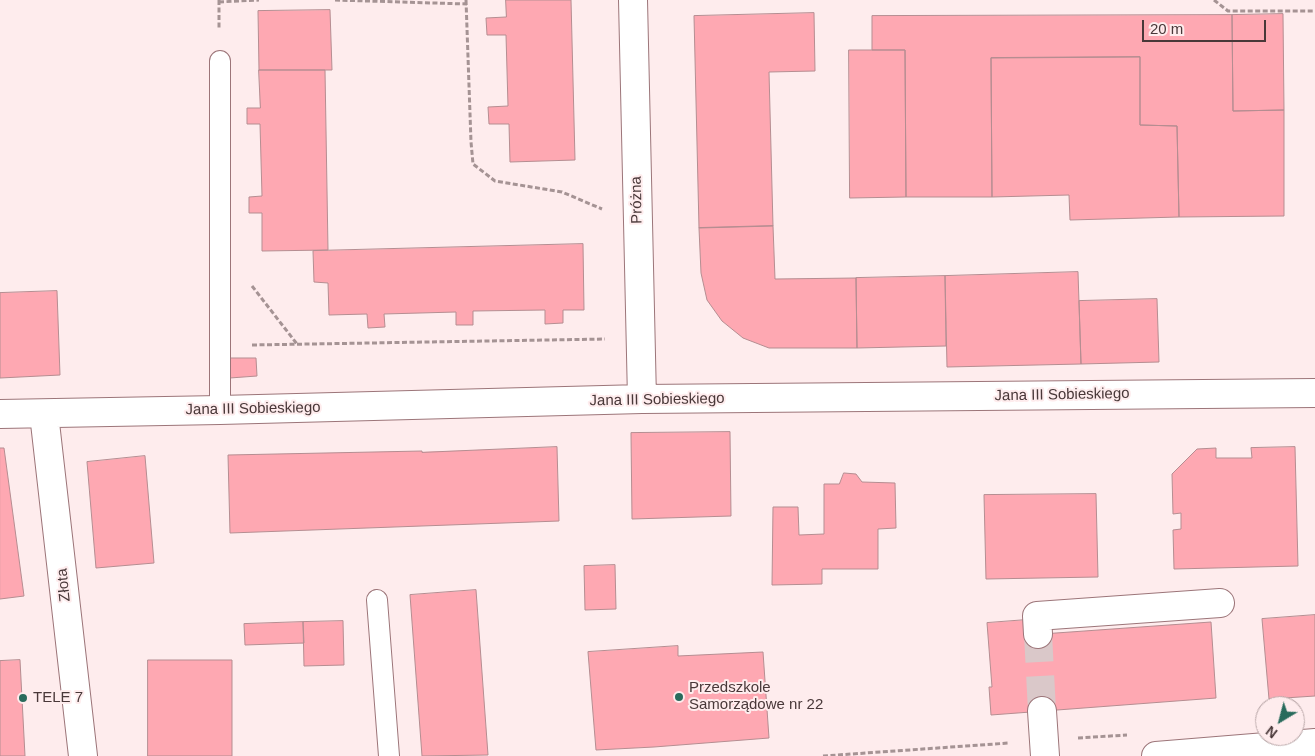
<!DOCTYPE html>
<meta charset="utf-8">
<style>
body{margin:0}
#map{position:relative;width:1315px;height:756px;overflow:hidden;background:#feeced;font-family:Arial,sans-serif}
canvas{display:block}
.north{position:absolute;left:1255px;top:696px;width:50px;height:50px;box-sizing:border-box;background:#feeced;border:1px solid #b6a4a5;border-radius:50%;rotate:217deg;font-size:14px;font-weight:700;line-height:20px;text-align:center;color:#493839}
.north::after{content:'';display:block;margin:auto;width:18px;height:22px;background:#296b5c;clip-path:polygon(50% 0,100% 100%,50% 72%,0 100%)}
.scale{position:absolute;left:1142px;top:20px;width:124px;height:22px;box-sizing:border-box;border:2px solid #493839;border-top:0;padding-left:6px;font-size:15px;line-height:18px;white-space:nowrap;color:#493839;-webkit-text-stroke:4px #feeced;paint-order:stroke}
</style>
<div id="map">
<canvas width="1315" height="756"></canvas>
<div class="north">N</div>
<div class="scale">20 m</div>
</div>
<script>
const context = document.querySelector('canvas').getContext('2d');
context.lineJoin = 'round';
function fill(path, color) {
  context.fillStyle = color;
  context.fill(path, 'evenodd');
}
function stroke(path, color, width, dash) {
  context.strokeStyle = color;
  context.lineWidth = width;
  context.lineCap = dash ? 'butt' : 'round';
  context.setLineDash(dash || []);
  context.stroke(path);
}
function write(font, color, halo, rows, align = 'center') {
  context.font = font + ' Arial,sans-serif';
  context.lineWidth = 4;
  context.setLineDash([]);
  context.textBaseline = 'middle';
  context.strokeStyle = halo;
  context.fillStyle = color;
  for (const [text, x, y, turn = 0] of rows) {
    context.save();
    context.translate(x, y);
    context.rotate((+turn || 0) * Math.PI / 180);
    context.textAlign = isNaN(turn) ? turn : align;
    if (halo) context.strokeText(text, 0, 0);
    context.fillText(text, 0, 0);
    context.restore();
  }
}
const building = new Path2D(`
 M 506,0 L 571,0 L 575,160 L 510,162 L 509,124 L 489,124 L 488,107 L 508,106 L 506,35 L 487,35 L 486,18 L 506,17 Z
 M 330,10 L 332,70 L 259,70 L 258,11 Z
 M 814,13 L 815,71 L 769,72 L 773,226 L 699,228 L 694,16 Z
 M 1283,14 L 1284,110 L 1233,111 L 1232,15 Z
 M 1232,15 L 1233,111 L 1284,110 L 1284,216 L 1179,217 L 1177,126 L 1140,125 L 1140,57 L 991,58 L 992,197 L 906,197 L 905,50 L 872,50 L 872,16 Z
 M 849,50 L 905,50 L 906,197 L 850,198 Z
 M 1140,57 L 1140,125 L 1177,126 L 1179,217 L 1070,220 L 1069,195 L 992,197 L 991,58 Z
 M 259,70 L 325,70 L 328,250 L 262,251 L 262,213 L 249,213 L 249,197 L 262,196 L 260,124 L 247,124 L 247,108 L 260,108 Z
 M 773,226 L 775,279 L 856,278 L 857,348 L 769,348 L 743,338 L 722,321 L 707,300 L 701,273 L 699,228 Z
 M 583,244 L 584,310 L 563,310 L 563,323 L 545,324 L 545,310 L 473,311 L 473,325 L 456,325 L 456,312 L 384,314 L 385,327 L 368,328 L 367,314 L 329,315 L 328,283 L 314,282 L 313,251 Z
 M 1078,272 L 1081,364 L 947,367 L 945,276 Z
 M 945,276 L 946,346 L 857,348 L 856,278 Z
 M 57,291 L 60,375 L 0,378 L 0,293 Z
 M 1157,299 L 1159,362 L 1081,364 L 1079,301 Z
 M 230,358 L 256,358 L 257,376 L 230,378 Z
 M 730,432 L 731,516 L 632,519 L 631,433 Z
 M 557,447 L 559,521 L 230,533 L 228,455 L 422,451 L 422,452 Z
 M 1295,447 L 1298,566 L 1174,569 L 1173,530 L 1181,529 L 1181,513 L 1173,514 L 1172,474 L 1197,449 L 1216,448 L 1216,458 L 1252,458 L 1251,448 Z
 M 0,448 L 4,448 L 24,596 L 0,599 Z
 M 145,456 L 154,563 L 96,568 L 87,462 Z
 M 844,473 L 856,474 L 862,482 L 895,483 L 896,528 L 878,529 L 878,569 L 822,569 L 822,584 L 772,585 L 773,507 L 798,507 L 799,535 L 824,534 L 824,484 L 839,484 Z
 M 1096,494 L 1098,577 L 986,579 L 984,495 Z
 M 615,565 L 616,609 L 585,610 L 584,566 Z
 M 476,590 L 488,755 L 422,756 L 410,595 Z
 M 1315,615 L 1315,696 L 1269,699 L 1262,619 Z
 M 1026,620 L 1028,635 L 1211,622 L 1216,698 L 991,715 L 989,687 L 992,687 L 987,623 Z
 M 343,621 L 344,665 L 304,666 L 303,622 Z
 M 303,622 L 304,643 L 245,645 L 244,624 Z
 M 678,646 L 678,656 L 763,652 L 769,738 L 654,747 L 596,750 L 588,652 Z
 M 20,660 L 25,756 L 0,756 L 0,661 Z
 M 148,660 L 232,660 L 232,756 L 148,756 Z`);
const streetTunnel = new Path2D(`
 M 1038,634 L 1042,711`);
const path = new Path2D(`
 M 219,0 L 219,30
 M 335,0 L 467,4
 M 466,0 L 471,142 L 473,164 L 495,181 L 562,192 L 602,209
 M 1214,0 L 1228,11 L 1315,11
 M 219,2 L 259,0
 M 252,286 L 297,344
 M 252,345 L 605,339
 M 1078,738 L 1127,735
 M 823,756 L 1009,743`);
const lane = new Path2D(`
 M 220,410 L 220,61
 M 377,600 L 389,756`);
const street = new Path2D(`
 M 633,0 L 642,399
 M 0,414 L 220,410 L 642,399 L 1315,393
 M 44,414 L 83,756
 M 1038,634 L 1037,616 L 1220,603
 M 1042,711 L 1045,756
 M 1156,756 L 1315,743`);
const markers = [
 [679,697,5,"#296b5c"],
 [23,698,5,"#296b5c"]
];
const streetNames = [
 ["Próżna",637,200,-91],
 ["Jana III Sobieskiego",1062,395,-1],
 ["Jana III Sobieskiego",657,400,-1],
 ["Jana III Sobieskiego",253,409,-1],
 ["Złota",64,585,-96]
];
const poiNames = [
 ["Przedszkole",689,688],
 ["Samorządowe nr 22",689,705],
 ["TELE 7",33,698]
];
fill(building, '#fea8b2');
stroke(building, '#b58d91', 1);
stroke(streetTunnel, '#dac8c9', 28, [28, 14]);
stroke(lane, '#9c7579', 22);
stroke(street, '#9c7579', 30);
stroke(path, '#a59394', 3, [5, 2.5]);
stroke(lane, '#fff', 20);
stroke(street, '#fff', 28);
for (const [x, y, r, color] of markers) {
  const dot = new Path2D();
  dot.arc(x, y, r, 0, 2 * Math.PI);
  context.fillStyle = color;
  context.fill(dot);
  stroke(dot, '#feeced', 2);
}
write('15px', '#493839', '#feeced', streetNames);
write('15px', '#493839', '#feeced', poiNames, 'left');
</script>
